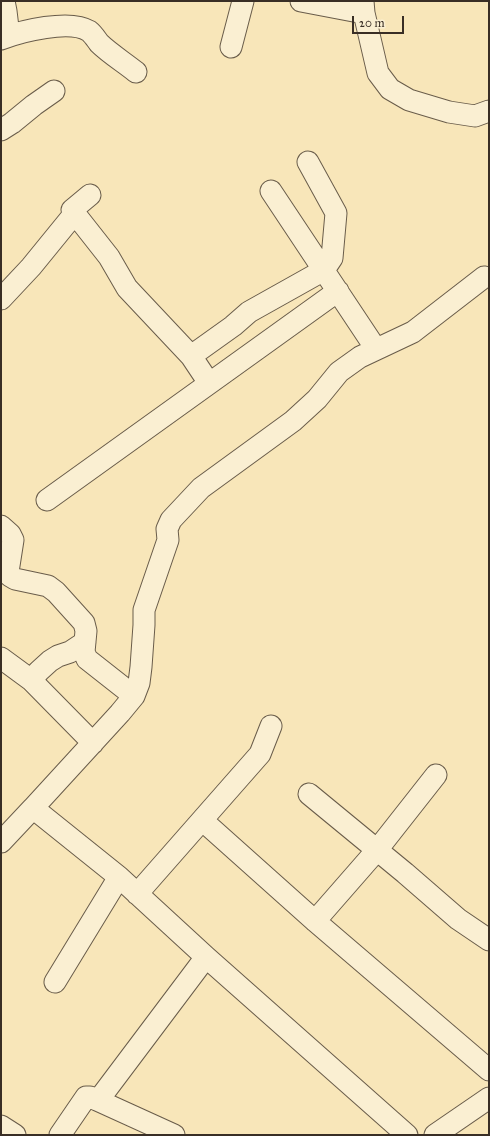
<!DOCTYPE html>
<style>
body{margin:0}
#map{position:relative;width:490px;height:1136px;overflow:hidden;background:#f8e6b9;font-family:"IM FELL Great Primer",serif}
canvas{display:block}
.frame{position:absolute;inset:0;border:2px solid #392e25;pointer-events:none}
.scale{position:absolute;left:352px;top:16px;width:52px;height:18px;box-sizing:border-box;border:2px solid #392e25;border-top:0;padding-left:5px;font-size:12px;line-height:14px;white-space:nowrap;color:#392e25;-webkit-text-stroke:3px #faefd2;paint-order:stroke}
</style>
<div id="map">
<canvas width="490" height="1136"></canvas>
<div class="frame"></div>
<div class="scale">20 m</div>
</div>
<script>
const context = document.querySelector('canvas').getContext('2d');
context.lineJoin = 'round';
function stroke(path, color, width, dash) {
  context.strokeStyle = color;
  context.lineWidth = width;
  context.lineCap = dash ? 'butt' : 'round';
  context.setLineDash(dash || []);
  context.stroke(path);
}
const street = new Path2D(`
 M 4,1 L 6,11 L 9,36
 M 301,1 L 364,13
 M 363,1 L 364,13 L 378,73 L 390,89 L 409,100 L 449,112 L 475,116 L 489,111
 M 1,39 C 21,31 70,19 89,31 C 93,34 96,39 99,43 C 109,53 125,63 136,72
 M 231,47 L 243,1
 M 1,130 L 12,123 L 34,105 L 54,91
 M 271,191 L 376,349
 M 90,195 L 72,210 L 109,257 L 127,288 L 191,356 L 209,383
 M 1,299 L 31,267 L 75,213
 M 191,356 L 233,326 L 249,312 L 324,270 L 332,258 L 336,213 L 308,162
 M 47,500 L 338,291
 M 1,526 L 10,534 L 13,540 L 8,572 L 10,576 L 15,579 L 48,586 L 56,592 L 84,623 L 86,631 L 84,652 L 87,659 L 134,696
 M 1,658 L 31,680 L 93,743
 M 31,680 L 39,671 L 50,661 L 58,656 L 70,652 L 85,642
 M 271,726 L 260,754 L 202,820 L 315,921 L 489,1070
 M 309,794 L 405,873 L 458,919 L 489,940
 M 33,808 L 120,713 L 134,696 L 139,683 L 141,667 L 144,625 L 144,610 L 168,540 L 167,529 L 171,520 L 201,488 L 293,421 L 317,399 L 339,372 L 360,357 L 413,332 L 484,277
 M 1,842 L 33,808 L 119,877 L 206,957 L 407,1135
 M 137,894 L 202,820
 M 315,921 L 377,850 L 436,775
 M 55,982 L 119,877
 M 97,1100 L 174,1135
 M 1,1126 L 15,1135
 M 60,1135 L 86,1097 L 90,1097 L 97,1100 L 103,1094 L 206,957
 M 435,1135 L 489,1098`);
stroke(street, '#695c4a', 23);
stroke(street, '#faefd2', 21);
</script>
